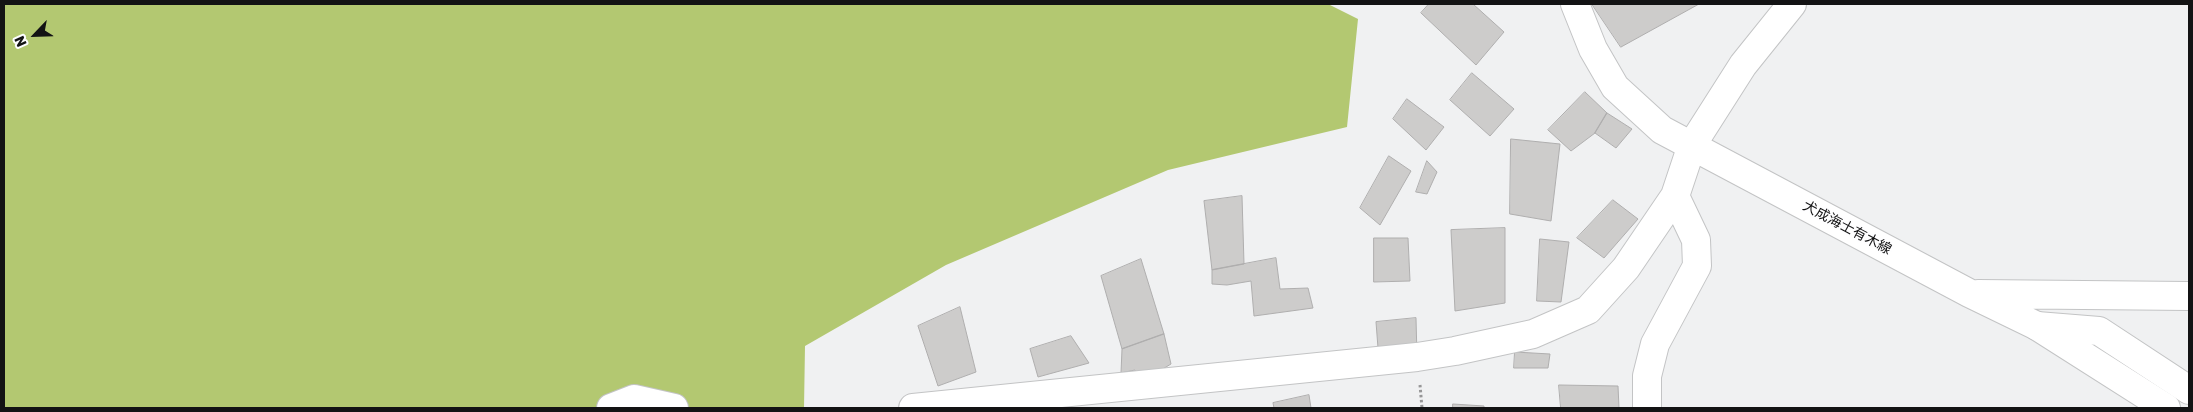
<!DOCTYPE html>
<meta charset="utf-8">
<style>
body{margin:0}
#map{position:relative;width:2193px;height:412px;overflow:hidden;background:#f0f1f2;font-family:Rubik,sans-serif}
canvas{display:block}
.frame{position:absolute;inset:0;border:5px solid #131314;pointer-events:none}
.north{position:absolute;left:10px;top:10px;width:50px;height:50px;-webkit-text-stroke:4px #fefeff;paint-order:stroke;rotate:246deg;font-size:14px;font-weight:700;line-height:20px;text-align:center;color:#131314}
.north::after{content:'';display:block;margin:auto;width:18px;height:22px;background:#131314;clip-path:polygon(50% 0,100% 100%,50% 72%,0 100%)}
</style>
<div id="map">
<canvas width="2193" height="412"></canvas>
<div class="frame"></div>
<div class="north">N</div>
</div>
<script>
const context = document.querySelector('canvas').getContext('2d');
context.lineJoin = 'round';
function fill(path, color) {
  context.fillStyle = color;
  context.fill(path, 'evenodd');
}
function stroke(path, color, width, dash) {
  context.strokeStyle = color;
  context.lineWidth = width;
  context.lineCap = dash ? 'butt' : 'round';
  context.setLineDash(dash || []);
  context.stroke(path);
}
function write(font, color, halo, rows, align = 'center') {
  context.font = font + ' Rubik,"Noto Sans JP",sans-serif';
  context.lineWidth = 4;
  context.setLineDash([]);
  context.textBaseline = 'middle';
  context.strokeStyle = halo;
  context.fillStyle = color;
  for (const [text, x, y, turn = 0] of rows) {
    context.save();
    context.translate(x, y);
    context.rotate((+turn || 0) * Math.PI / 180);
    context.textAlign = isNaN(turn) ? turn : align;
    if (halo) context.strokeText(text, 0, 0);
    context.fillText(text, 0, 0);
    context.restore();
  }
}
const forest = new Path2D(`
 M 4,4 L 1328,4 L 1358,19 L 1347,127 L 1168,170 L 946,265 L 805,346 L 804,408 L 4,408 Z`);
const building = new Path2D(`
 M 1429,4 L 1473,4 L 1504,32 L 1476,65 L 1421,13 Z
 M 1592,4 L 1699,4 L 1621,47 Z
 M 1472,73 L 1514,109 L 1490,136 L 1450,100 Z
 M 1585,92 L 1607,113 L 1595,133 L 1571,151 L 1548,130 Z
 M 1407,99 L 1444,127 L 1426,150 L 1393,119 Z
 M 1607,113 L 1632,129 L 1616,148 L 1595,133 Z
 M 1511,139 L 1560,144 L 1551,221 L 1510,214 Z
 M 1389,156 L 1411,171 L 1380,225 L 1360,208 Z
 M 1427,161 L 1437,172 L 1427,194 L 1416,192 Z
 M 1242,196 L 1244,264 L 1212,270 L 1204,201 Z
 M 1613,200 L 1638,219 L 1604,258 L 1577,238 Z
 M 1505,228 L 1505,303 L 1455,311 L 1451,230 Z
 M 1374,238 L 1408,238 L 1410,281 L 1374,282 Z
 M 1540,239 L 1569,242 L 1561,302 L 1537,301 Z
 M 1276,258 L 1280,289 L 1308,288 L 1313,308 L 1254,316 L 1251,281 L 1227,285 L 1212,284 L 1212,270 Z
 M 1141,259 L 1164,334 L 1122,349 L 1101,276 Z
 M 960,307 L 976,372 L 938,386 L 918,326 Z
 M 1416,318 L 1417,357 L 1379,361 L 1376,322 Z
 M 1164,334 L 1171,364 L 1136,385 L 1135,370 L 1121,373 L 1122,349 Z
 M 1071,336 L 1089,363 L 1038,377 L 1030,349 Z
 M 1515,352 L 1550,354 L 1548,368 L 1514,368 Z
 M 1559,385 L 1618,386 L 1619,408 L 1561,408 Z
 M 1309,395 L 1311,408 L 1274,408 L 1273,403 Z
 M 1453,404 L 1484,406 L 1484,408 L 1453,408 Z`);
const path = new Path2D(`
 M 1420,385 L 1422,408`);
const street = new Path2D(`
 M 2037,326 L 2099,331 L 2189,390
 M 611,408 L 634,399 L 674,408
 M 913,408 L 1417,357 L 1455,351 L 1533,334 L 1588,310 L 1626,268 L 1675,196 L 1692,145 L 1743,65 L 1792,4
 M 1647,408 L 1647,376 L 1655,344 L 1697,266 L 1696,240 L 1675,196`);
const secondary = new Path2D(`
 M 1575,4 L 1593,49 L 1615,87 L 1662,130 L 1969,293 L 2037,326 L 2166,408
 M 1978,294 L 2189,296`);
const streetNames = [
 ["犬成海士有木線",1847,228,28]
];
fill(forest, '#b3c871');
fill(building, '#cdcccb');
stroke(building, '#afaeae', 1);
stroke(street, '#c3c4c5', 30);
stroke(secondary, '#c3c4c5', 30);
stroke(path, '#969697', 3, [2.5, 2.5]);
stroke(street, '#fff', 28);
stroke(secondary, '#fff', 28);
write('14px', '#131314', '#fefeff', streetNames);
</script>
